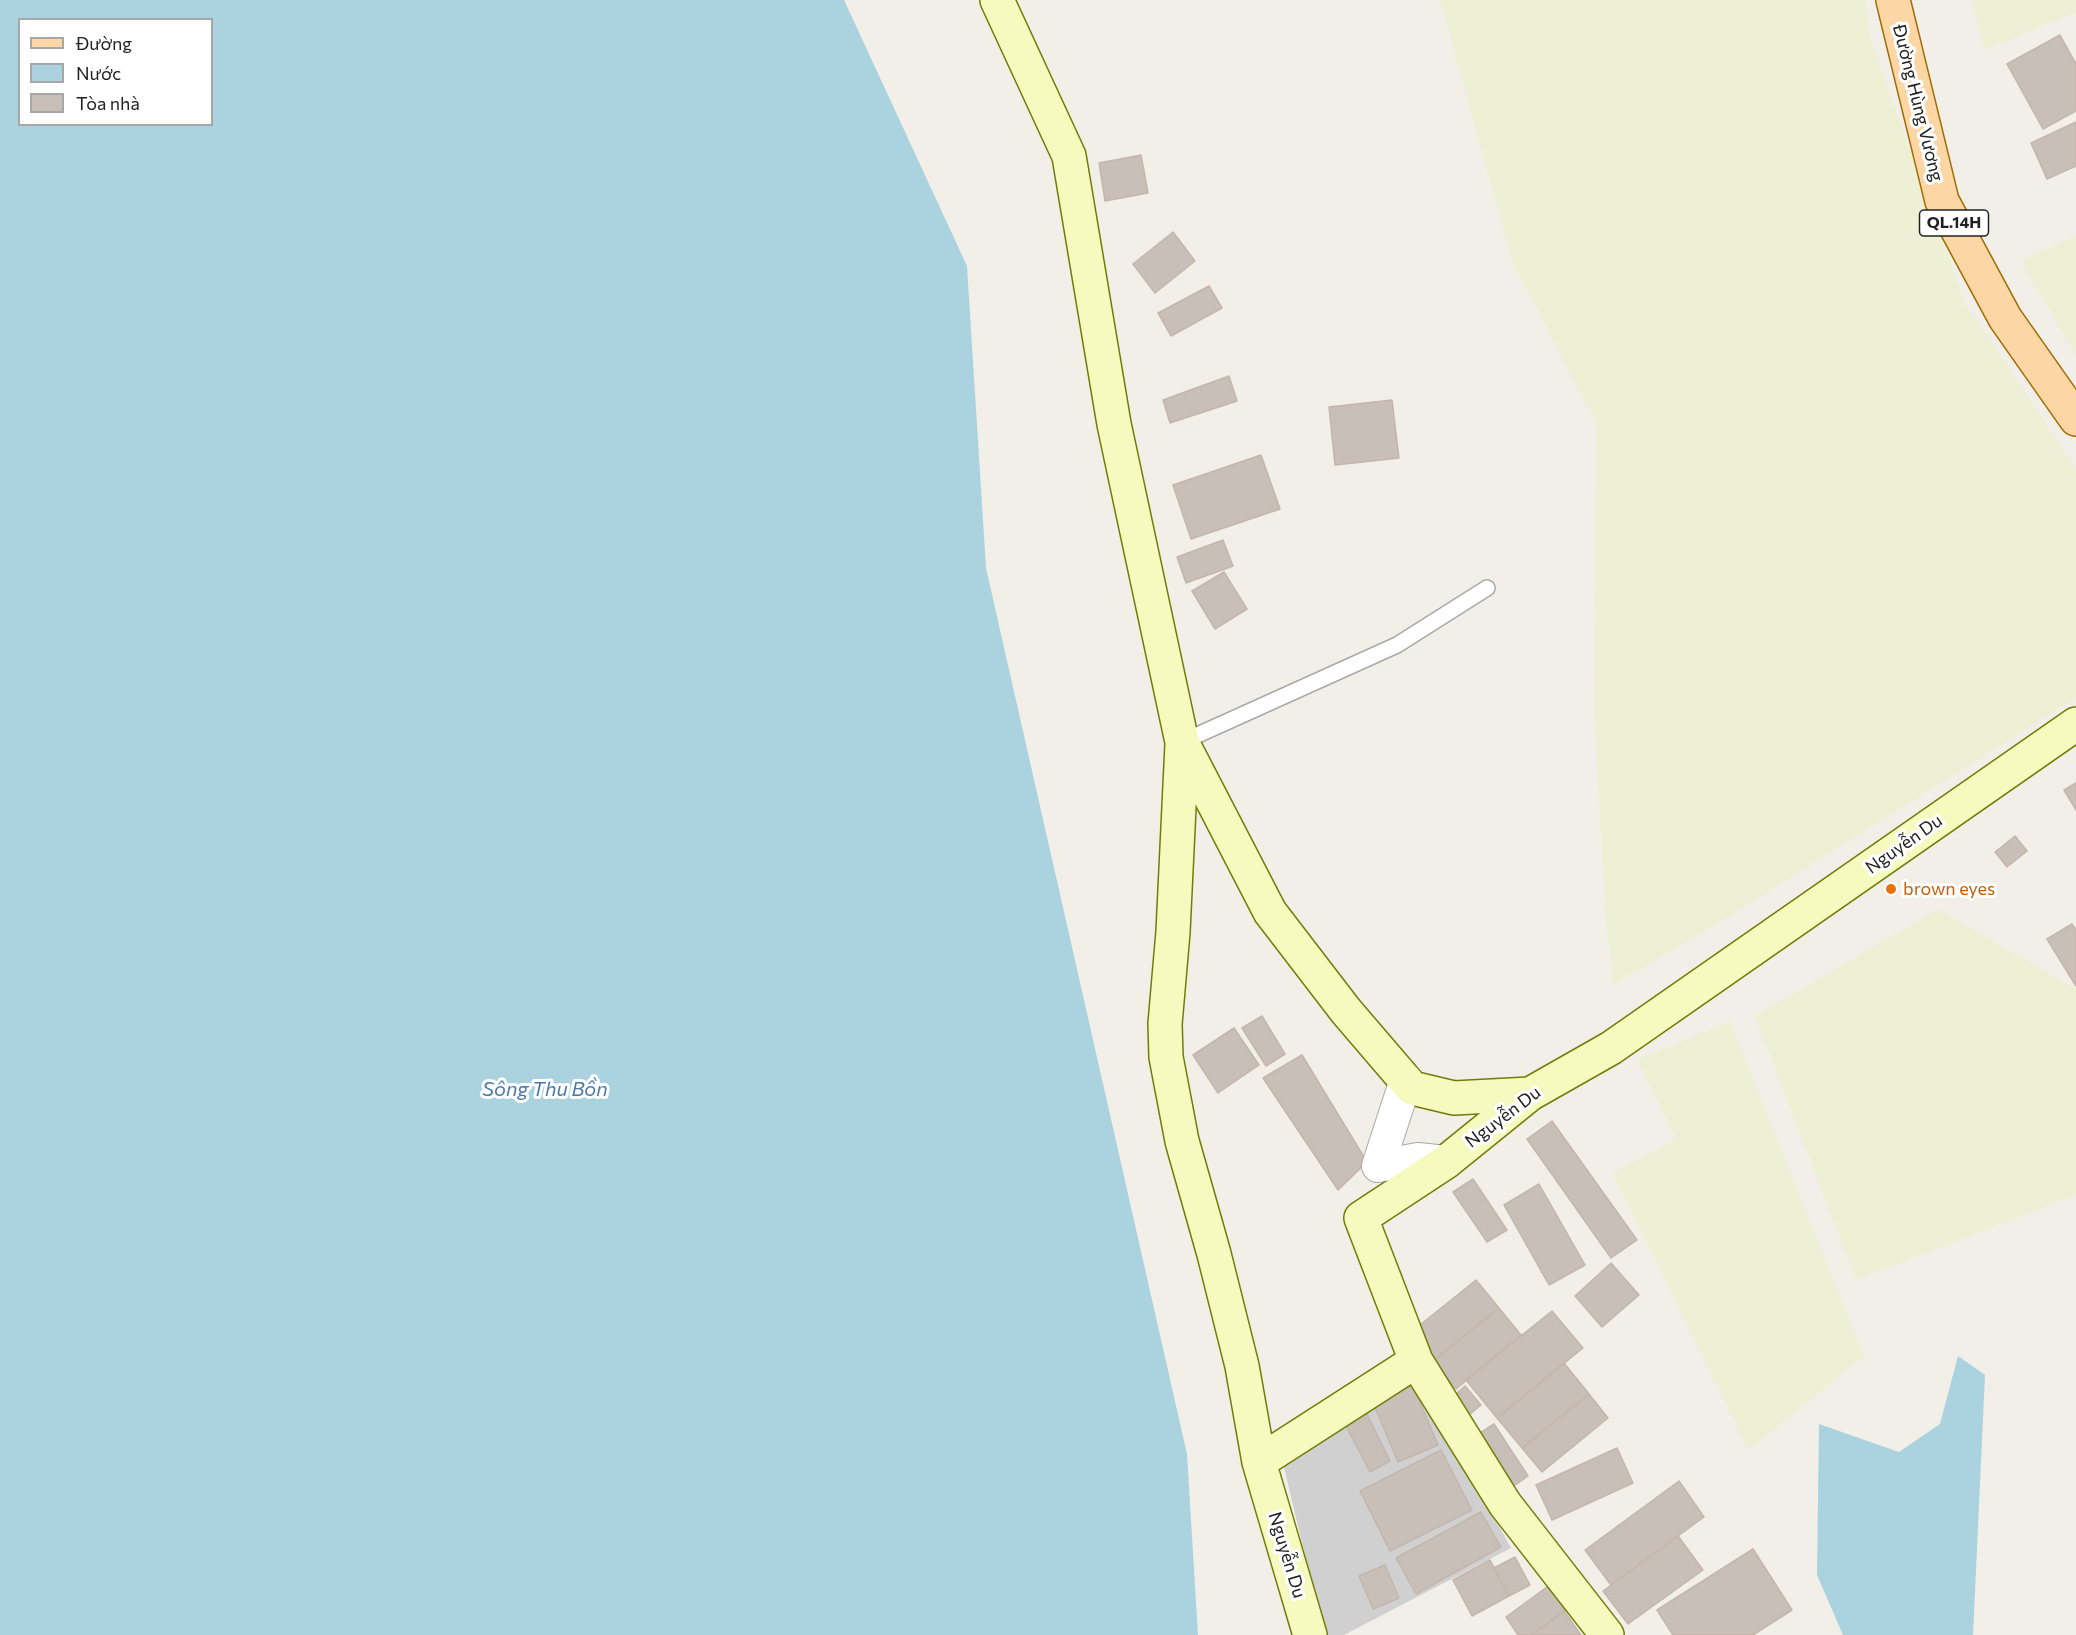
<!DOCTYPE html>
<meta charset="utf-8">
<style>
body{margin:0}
#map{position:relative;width:2076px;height:1635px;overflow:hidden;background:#f2efe9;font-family:Commissioner,sans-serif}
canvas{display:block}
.legend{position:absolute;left:18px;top:18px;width:195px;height:108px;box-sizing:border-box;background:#fff;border:2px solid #a7a7a7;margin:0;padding:8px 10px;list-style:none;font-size:18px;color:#222}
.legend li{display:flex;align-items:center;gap:12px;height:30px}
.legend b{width:30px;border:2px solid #a7a7a7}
</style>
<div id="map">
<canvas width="2076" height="1635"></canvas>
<ul class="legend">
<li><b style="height:8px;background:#fcd6a4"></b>Đường</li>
<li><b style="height:16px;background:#aad3df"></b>Nước</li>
<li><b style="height:16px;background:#c7bfb8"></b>Tòa nhà</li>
</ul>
</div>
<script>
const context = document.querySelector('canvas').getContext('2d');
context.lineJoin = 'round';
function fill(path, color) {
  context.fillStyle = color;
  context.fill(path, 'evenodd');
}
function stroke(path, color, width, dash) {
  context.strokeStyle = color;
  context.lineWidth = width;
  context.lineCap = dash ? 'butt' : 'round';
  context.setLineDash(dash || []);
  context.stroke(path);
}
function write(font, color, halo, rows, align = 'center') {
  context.font = font + ' Commissioner,sans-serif';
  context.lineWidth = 6;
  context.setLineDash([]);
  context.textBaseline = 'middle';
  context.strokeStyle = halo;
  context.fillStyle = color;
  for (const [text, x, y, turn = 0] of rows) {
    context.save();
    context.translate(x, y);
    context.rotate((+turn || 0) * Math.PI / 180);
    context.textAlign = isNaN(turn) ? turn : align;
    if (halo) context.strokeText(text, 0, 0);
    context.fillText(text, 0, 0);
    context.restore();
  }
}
const religious = new Path2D(`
 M 1415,1373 L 1511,1548 L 1344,1635 L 1324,1635 L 1282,1459 Z`);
const farmland = new Path2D(`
 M 1440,0 L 1865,0 L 1871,41 L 1965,303 L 2076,469 L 2076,698 L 1722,921 L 1613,985 L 1605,910 L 1594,708 L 1596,422 L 1513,264 Z
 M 1972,0 L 2076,0 L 2076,12 L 1985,50 Z
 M 2076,235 L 2076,356 L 2021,261 Z
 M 1938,909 L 2076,989 L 2076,1195 L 1856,1280 L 1755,1016 Z
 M 1730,1021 L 1864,1356 L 1749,1450 L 1612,1173 L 1676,1139 L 1637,1060 Z`);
const water = new Path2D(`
 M 0,0 L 844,0 L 967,266 L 986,568 L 1187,1454 L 1198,1635 L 0,1635 ZM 20,20 L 212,20 L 212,124 L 20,124 Z
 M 1958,1356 L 1985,1375 L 1973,1635 L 1843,1635 L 1817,1575 L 1819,1424 L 1899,1452 L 1940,1424 Z`);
const building = new Path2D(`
 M 2060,35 L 2076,64 L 2076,111 L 2043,129 L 2007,64 Z
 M 2076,122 L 2076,166 L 2047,179 L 2031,143 Z
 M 1141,155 L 1148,193 L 1105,201 L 1099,163 Z
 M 1173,232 L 1195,261 L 1155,293 L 1133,264 Z
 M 1209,286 L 1222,308 L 1171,336 L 1158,313 Z
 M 1229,376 L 1237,401 L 1170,423 L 1163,400 Z
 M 1392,400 L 1399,458 L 1335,465 L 1329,407 Z
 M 1261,455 L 1280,509 L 1191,539 L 1173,485 Z
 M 1223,540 L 1233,566 L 1186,583 L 1177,557 Z
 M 1224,572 L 1247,609 L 1215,629 L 1192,591 Z
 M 2076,783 L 2076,810 L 2064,790 Z
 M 2015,836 L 2027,851 L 2007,867 L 1995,852 Z
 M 2072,924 L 2076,930 L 2076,986 L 2047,939 Z
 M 1262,1016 L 1285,1054 L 1266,1066 L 1242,1028 Z
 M 1234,1028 L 1259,1065 L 1218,1093 L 1193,1055 Z
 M 1302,1055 L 1367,1162 L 1338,1190 L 1263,1078 Z
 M 1552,1121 L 1637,1240 L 1611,1258 L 1527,1139 Z
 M 1473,1179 L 1507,1230 L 1487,1242 L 1453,1192 Z
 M 1539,1184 L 1585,1265 L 1549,1285 L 1504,1205 Z
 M 1611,1263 L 1639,1295 L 1602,1327 L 1575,1296 Z
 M 1476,1280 L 1499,1308 L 1433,1361 L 1410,1333 Z
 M 1499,1308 L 1521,1335 L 1456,1389 L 1433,1361 Z
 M 1552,1311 L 1583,1348 L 1497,1418 L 1466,1380 Z
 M 1564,1363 L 1589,1394 L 1522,1448 L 1497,1418 Z
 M 1413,1386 L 1438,1445 L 1398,1462 L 1373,1403 Z
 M 1465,1386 L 1481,1405 L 1464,1419 L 1449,1400 Z
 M 1589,1394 L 1608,1418 L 1542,1472 L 1522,1448 Z
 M 1367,1414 L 1390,1461 L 1370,1472 L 1345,1424 Z
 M 1494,1424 L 1528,1476 L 1511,1488 L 1477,1435 Z
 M 1617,1448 L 1633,1483 L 1552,1520 L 1536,1485 Z
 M 1441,1450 L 1472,1510 L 1390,1551 L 1360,1491 Z
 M 1679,1481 L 1704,1517 L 1611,1585 L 1585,1550 Z
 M 1481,1512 L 1501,1547 L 1416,1594 L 1396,1558 Z
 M 1678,1536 L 1703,1570 L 1628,1624 L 1603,1591 Z
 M 1753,1549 L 1792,1610 L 1753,1635 L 1673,1635 L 1657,1610 Z
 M 1515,1557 L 1530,1585 L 1509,1596 L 1494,1568 Z
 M 1490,1560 L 1509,1596 L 1472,1616 L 1453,1580 Z
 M 1385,1565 L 1399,1598 L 1373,1609 L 1359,1576 Z
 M 1555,1581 L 1573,1605 L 1531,1635 L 1518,1635 L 1506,1617 Z
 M 1564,1611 L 1581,1635 L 1531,1635 Z`);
const lane = new Path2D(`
 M 1182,742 L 1397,645 L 1487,588`);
const street = new Path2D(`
 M 1406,1080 L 1378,1166 L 1418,1159 L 1446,1162`);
const secondary = new Path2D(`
 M 997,0 L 1069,156 L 1114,424 L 1182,742 L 1270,912 L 1346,1011 L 1412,1088 L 1454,1098 L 1530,1094
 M 1182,744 L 1173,932 L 1165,1024 L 1166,1057 L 1182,1141 L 1214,1254 L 1242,1366 L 1259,1462
 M 1416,1361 L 1505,1504 L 1607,1635
 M 1310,1635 L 1259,1462 L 1416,1361 L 1361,1218 L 1446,1162 L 1530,1094 L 1611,1048 L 2076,724`);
const primary = new Path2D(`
 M 1893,0 L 1942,201 L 2005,318 L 2076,419`);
const markers = [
 [1891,889,6,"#e8710a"]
];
const shields = [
 [1954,223,69]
];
const shieldNames = [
 ["QL.14H",1954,223]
];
const streetNames = [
 ["Đường Hùng Vương",1918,103,76],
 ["Nguyễn Du",1904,844,-35],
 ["Nguyễn Du",1503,1117,-37],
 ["Nguyễn Du",1287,1555,73]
];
const foodNames = [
 ["brown eyes",1903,889]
];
const waterNames = [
 ["Sông Thu Bồn",545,1089]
];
fill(religious, '#d0d0d0');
fill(farmland, '#eef0d5');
fill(water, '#aad3df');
fill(building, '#c7bfb8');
stroke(building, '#c4b6ab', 1.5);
stroke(lane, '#a9a9a9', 18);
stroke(street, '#a9a9a9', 34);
stroke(secondary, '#707d05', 36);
stroke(primary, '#a06b00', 36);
stroke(lane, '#fff', 15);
stroke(street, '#fff', 32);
stroke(secondary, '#f7fabf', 33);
stroke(primary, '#fcd6a4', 33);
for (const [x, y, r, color] of markers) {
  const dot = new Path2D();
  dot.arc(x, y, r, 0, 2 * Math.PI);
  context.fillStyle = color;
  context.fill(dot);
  stroke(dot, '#fff', 2);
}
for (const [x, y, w] of shields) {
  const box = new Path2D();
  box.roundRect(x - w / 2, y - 13, w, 26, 4.5);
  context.fillStyle = '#fff';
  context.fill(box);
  stroke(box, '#222', 1.5);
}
write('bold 16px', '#222', null, shieldNames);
write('18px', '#222', '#fff', streetNames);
write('18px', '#c56008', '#fff', foodNames, 'left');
write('italic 20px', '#4a7aab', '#fff', waterNames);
</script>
